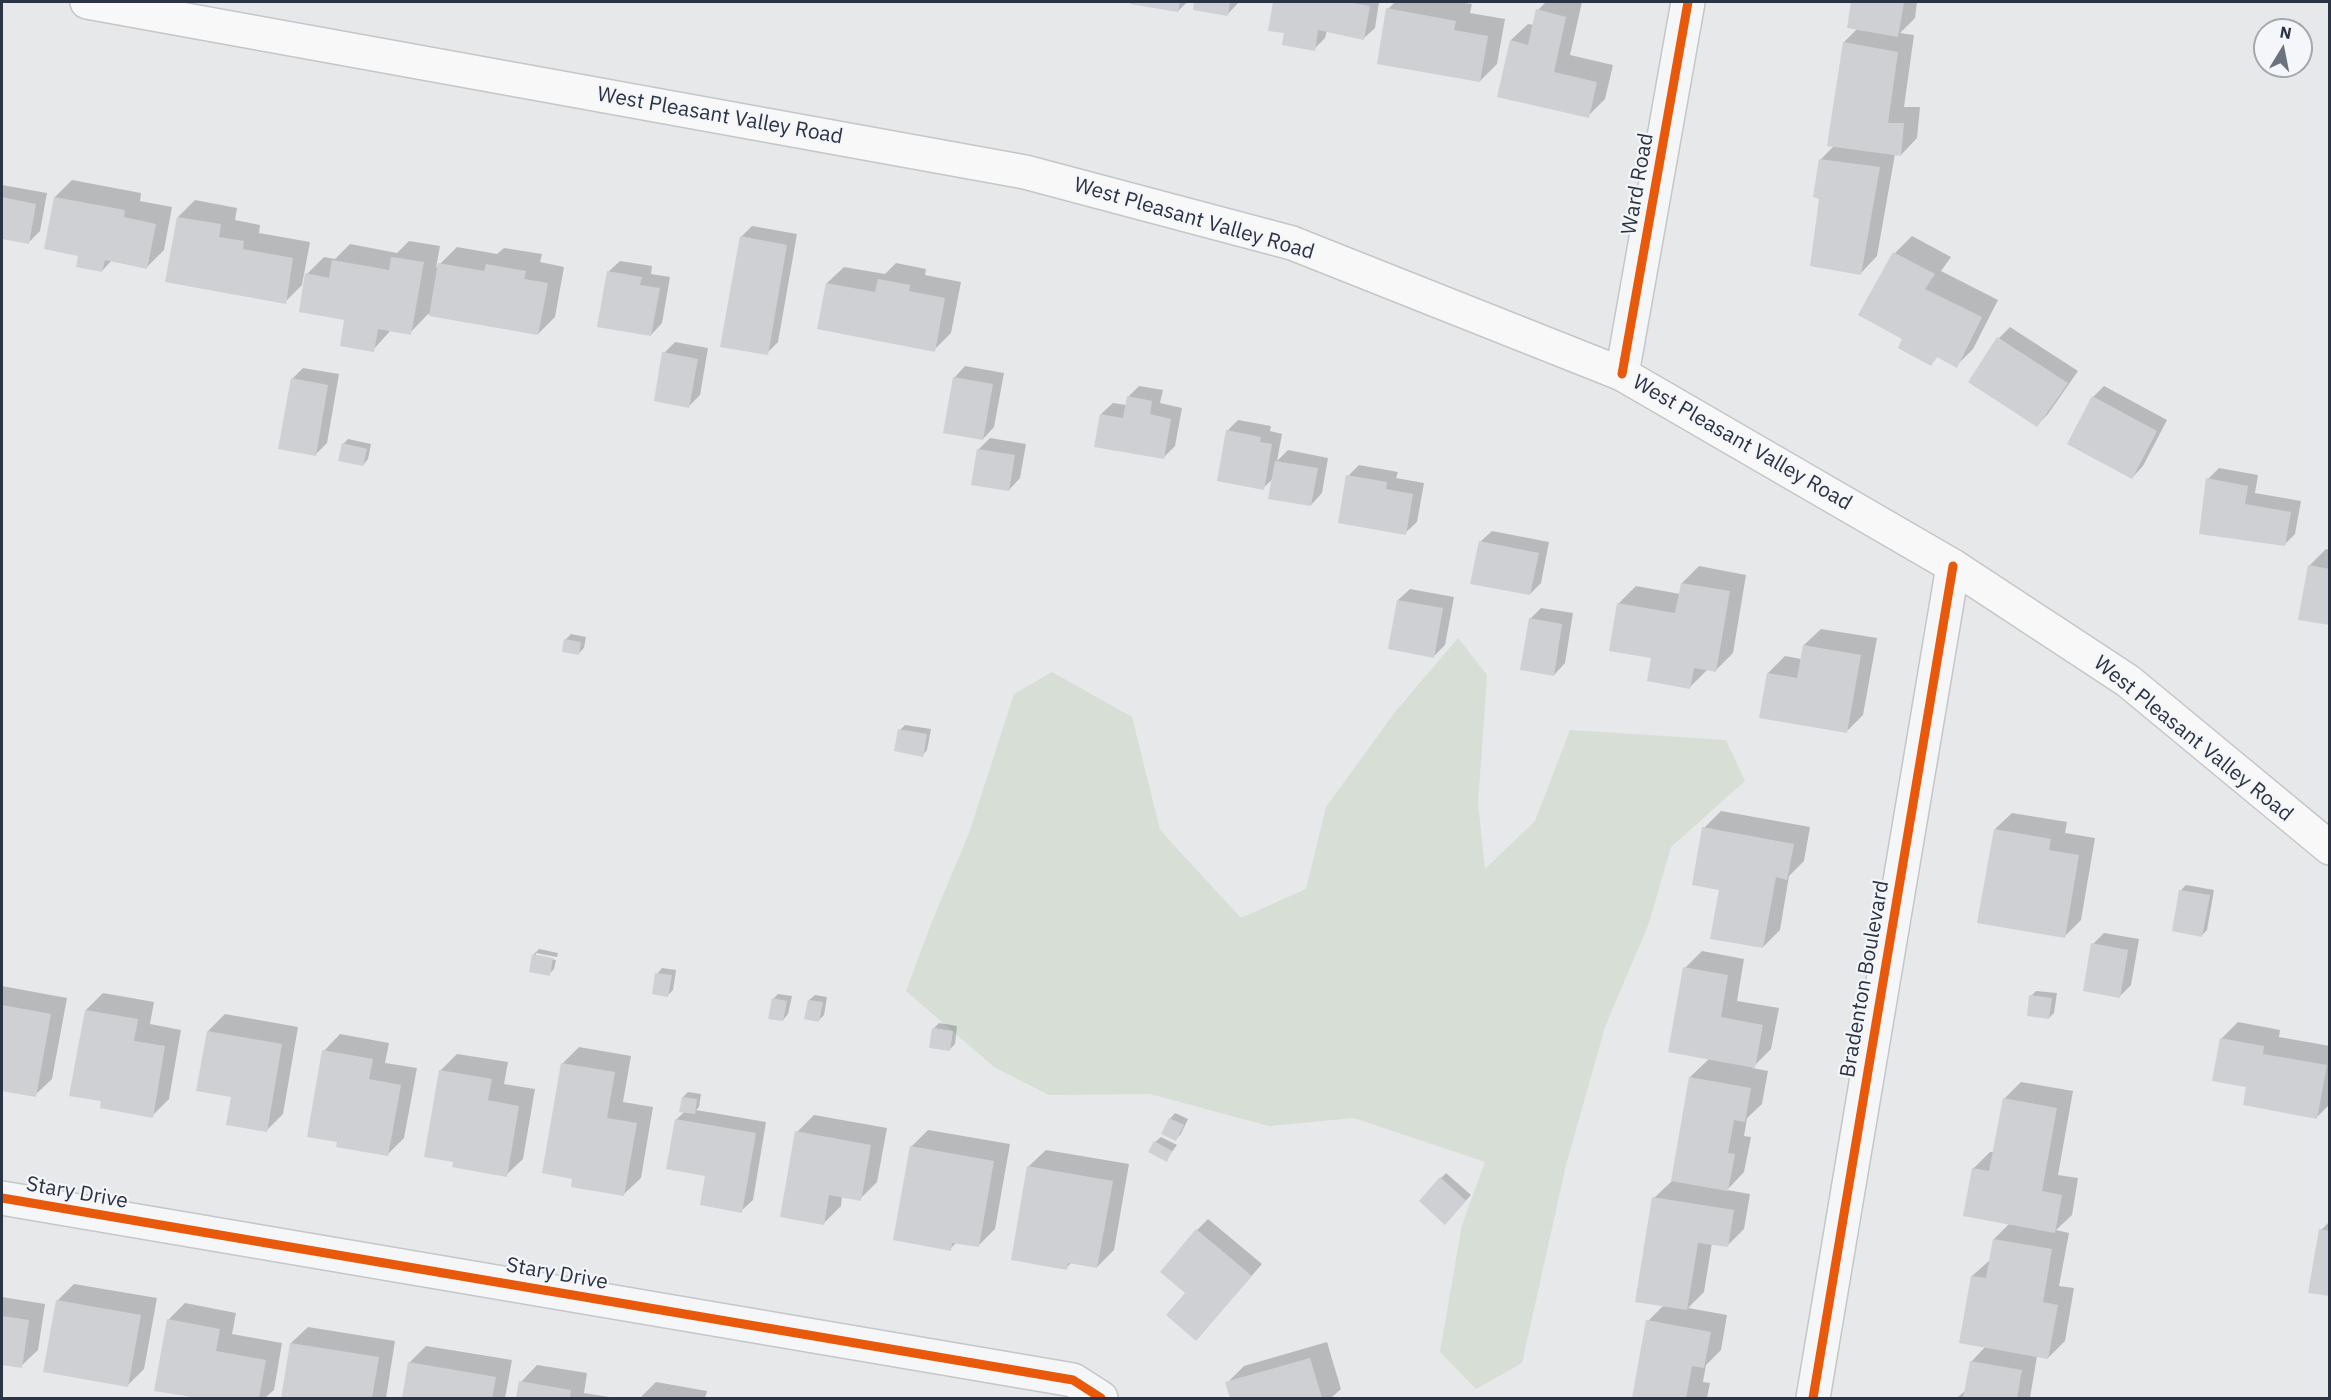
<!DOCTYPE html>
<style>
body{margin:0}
#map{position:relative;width:2331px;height:1400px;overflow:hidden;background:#e6e8ea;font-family:"IBM Plex Sans",sans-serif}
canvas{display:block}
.frame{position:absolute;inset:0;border:3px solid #2b3445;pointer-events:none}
.north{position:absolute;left:2253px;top:18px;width:60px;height:60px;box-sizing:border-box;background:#f4f6f9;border:2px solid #a4a8b1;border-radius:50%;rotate:10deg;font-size:16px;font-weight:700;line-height:24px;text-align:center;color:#2b3445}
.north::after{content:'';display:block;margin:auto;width:21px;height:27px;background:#6c737f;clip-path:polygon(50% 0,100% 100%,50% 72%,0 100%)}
</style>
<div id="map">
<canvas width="2331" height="1400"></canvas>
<div class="frame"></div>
<div class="north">N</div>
</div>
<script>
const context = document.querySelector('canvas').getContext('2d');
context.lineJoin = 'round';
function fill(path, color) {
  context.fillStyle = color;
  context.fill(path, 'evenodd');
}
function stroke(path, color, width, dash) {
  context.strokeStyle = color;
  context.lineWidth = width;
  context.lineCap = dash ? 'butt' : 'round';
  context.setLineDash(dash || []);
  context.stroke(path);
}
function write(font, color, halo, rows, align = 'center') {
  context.font = font + ' "IBM Plex Sans",sans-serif';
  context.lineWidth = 4.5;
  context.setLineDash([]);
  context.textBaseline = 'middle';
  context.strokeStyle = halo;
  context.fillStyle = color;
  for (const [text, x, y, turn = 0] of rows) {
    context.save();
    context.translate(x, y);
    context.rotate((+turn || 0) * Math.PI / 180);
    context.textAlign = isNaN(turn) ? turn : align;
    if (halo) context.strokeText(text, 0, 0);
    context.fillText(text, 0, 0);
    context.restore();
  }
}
const green = new Path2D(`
 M 1458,638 L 1487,675 L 1478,803 L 1485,869 L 1535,821 L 1570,730 L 1726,740 L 1745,781 L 1671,847 L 1649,923 L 1605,1027 L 1566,1165 L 1522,1363 L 1476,1389 L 1440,1352 L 1462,1225 L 1485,1162 L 1354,1118 L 1269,1126 L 1150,1094 L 1049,1095 L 994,1067 L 906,991 L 931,924 L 969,833 L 1014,694 L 1052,672 L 1132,717 L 1160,830 L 1241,918 L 1306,889 L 1326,807 L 1395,712 Z`);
const shadow = new Path2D(`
 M 1132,2 L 1187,2 L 1178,11 Z
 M 1196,2 L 1239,2 L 1227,15 L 1195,9 Z
 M 1275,2 L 1379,2 L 1375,28 L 1363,39 L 1327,30 L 1325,38 L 1314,49 L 1286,32 L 1270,29 Z
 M 1395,2 L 1457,2 L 1472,4 L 1470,13 L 1505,19 L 1497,64 L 1480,81 L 1388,9 Z
 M 1546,2 L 1582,2 L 1570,55 L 1613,65 L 1605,99 L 1588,116 L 1511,40 L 1528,24 L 1534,25 L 1538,10 Z
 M 1853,2 L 1917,2 L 1915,18 L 1900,33 L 1914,35 L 1904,107 L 1920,107 L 1917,138 L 1901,155 L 1895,154 L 1877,256 L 1861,273 L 1821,197 L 1814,196 L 1821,159 L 1835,145 L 1844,42 L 1858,28 L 1849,27 Z
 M 72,180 L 141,193 L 140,201 L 172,207 L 164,250 L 147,267 L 112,260 L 102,271 L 80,255 L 55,197 Z
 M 2,185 L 47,193 L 40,231 L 29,242 L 3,238 L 2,239 Z
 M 195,200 L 237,208 L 235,220 L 260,225 L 259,233 L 310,242 L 302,285 L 285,302 L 178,217 Z
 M 752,226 L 797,234 L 778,342 L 767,353 L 741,237 Z
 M 1912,236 L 1951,257 L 1941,271 L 1998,300 L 1973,349 L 1956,366 L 1938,356 L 1931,364 L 1904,339 L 1895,253 Z
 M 409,241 L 440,246 L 436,268 L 457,247 L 497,254 L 504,248 L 542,254 L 540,262 L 564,267 L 555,317 L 538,334 L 428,314 L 410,333 L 391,330 L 373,350 L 307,274 L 324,257 L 335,259 L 350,244 L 397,253 Z
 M 620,261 L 652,266 L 651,274 L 670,277 L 662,323 L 651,335 L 608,272 Z
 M 896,263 L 926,269 L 925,275 L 961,282 L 951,333 L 934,350 L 827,283 L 844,267 L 885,274 Z
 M 2010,327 L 2078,371 L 2048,414 L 2037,425 L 1999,338 Z
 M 675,342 L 708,348 L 700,395 L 689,406 L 664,353 Z
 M 965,366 L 1004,373 L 994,427 L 983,439 L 954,378 Z
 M 303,368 L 339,374 L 327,443 L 315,455 L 292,379 Z
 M 1139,386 L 1163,390 L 1160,403 L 1182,408 L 1175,446 L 1164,457 L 1101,414 L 1113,403 L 1126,405 L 1128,397 Z
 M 2104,386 L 2167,420 L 2143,466 L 2132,478 L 2093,397 Z
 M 1238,420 L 1271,426 L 1270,431 L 1282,434 L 1277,461 L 1288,450 L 1328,458 L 1322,493 L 1311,505 L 1274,478 L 1263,488 L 1227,431 Z
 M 990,438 L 1026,444 L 1020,478 L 1009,490 L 973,483 L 979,449 Z
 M 348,439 L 371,444 L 368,459 L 363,465 L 343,444 Z
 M 1359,465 L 1398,472 L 1396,478 L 1424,483 L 1417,522 L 1405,533 L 1348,476 Z
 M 2219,468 L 2258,475 L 2255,493 L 2301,501 L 2295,534 L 2284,545 L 2208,479 Z
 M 1492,531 L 1549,542 L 1541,583 L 1530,594 L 1480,542 Z
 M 2326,549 L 2330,550 L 2330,623 L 2309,566 Z
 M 1699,566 L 1746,575 L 1733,653 L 1716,670 L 1707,670 L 1690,687 L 1653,657 L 1619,603 L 1636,586 L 1680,594 L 1682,583 Z
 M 1410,589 L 1454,597 L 1445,645 L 1434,656 L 1398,600 Z
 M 1541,608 L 1573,613 L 1565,663 L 1554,675 L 1530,619 Z
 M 1821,629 L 1877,638 L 1863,715 L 1846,732 L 1768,673 L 1785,656 L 1801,659 L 1804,645 Z
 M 571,634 L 586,637 L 584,648 L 578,654 L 564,651 L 566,639 Z
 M 905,725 L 931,729 L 927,750 L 922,756 L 900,730 Z
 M 1721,811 L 1810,827 L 1804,861 L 1789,876 L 1780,930 L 1763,947 L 1721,889 L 1704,828 Z
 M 2012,813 L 2067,822 L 2065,833 L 2095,838 L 2081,920 L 2064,937 L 1995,829 Z
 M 2186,885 L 2214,890 L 2207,930 L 2202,935 L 2181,890 Z
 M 2104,933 L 2139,939 L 2131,985 L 2120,996 L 2093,944 Z
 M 539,949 L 558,953 L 557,957 L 536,953 L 536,956 L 556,960 L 554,969 L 549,974 L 530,971 L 534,954 Z
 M 1702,951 L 1744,959 L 1737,1001 L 1779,1008 L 1771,1049 L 1752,1068 L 1768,1071 L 1762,1104 L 1747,1118 L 1744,1136 L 1751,1137 L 1744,1172 L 1727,1190 L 1750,1194 L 1744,1229 L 1727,1246 L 1712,1243 L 1704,1292 L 1688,1308 L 1727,1315 L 1721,1350 L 1706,1365 L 1703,1382 L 1710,1383 L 1707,1398 L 1634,1398 L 1648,1321 L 1664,1305 L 1654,1198 L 1672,1181 L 1690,1077 L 1710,1058 L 1685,968 Z
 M 662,968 L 676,970 L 673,990 L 668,995 L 657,974 Z
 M 2,986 L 67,998 L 52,1079 L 35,1095 L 2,1089 Z
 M 2036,991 L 2057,993 L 2054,1013 L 2049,1018 L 2031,996 Z
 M 103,993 L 154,1002 L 150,1024 L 181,1030 L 169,1099 L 152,1116 L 103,1100 L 86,1010 Z
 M 778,994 L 792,996 L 788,1014 L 783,1020 L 773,999 Z
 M 815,995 L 827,997 L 824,1015 L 819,1020 L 809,1000 Z
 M 225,1014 L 298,1027 L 283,1114 L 266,1131 L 233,1095 L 198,1089 L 208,1031 Z
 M 2238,1022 L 2280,1030 L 2279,1037 L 2330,1046 L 2330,1104 L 2317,1117 L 2248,1086 L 2221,1039 Z
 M 939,1023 L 957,1026 L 955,1044 L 949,1050 L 934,1028 Z
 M 340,1034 L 389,1043 L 385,1063 L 417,1068 L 404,1138 L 387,1155 L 324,1051 Z
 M 579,1047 L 631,1056 L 623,1102 L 653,1107 L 641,1178 L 624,1194 L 574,1177 L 562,1064 Z
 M 457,1054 L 508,1062 L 504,1084 L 535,1089 L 523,1159 L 506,1175 L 454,1160 L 440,1071 Z
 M 2021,1082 L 2073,1091 L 2058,1175 L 2078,1178 L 2072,1215 L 2056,1230 L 2069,1233 L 2059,1286 L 2074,1288 L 2065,1341 L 2048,1358 L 2037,1356 L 2030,1398 L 1957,1398 L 1966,1390 L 1971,1362 L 1986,1346 L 1972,1276 L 1990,1260 L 1994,1239 L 2010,1223 L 1973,1169 L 1990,1152 L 1994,1152 L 2004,1099 Z
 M 688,1092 L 701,1094 L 699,1107 L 696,1110 L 766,1122 L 753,1200 L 741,1211 L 707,1174 L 676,1120 L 685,1111 L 683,1097 Z
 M 1175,1113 L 1188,1119 L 1181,1134 L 1176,1139 L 1163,1133 L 1170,1119 Z
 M 814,1115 L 887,1128 L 877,1182 L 860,1199 L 842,1196 L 841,1206 L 824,1223 L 797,1132 Z
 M 928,1130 L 1010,1144 L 995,1229 L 978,1246 L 957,1242 L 950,1249 L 911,1147 Z
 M 1161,1137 L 1177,1145 L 1166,1160 L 1155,1142 Z
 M 1046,1150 L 1129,1164 L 1114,1250 L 1097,1267 L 1072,1262 L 1066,1268 L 1029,1166 Z
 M 1446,1173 L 1471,1195 L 1450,1218 L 1441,1178 Z
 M 1208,1219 L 1262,1264 L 1207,1327 L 1187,1293 L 1197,1230 Z
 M 2330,1221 L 2330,1295 L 2321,1230 Z
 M 74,1284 L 157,1298 L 144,1369 L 127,1386 L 58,1300 Z
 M 2,1297 L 45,1304 L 38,1350 L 21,1366 L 2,1363 Z
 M 185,1303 L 236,1313 L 232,1334 L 282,1343 L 274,1390 L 265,1398 L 207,1398 L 156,1390 L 168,1320 Z
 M 308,1327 L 395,1341 L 386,1398 L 282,1398 L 291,1343 Z
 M 1327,1342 L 1341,1389 L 1331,1398 L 1232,1398 L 1227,1383 L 1244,1366 Z
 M 426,1346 L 512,1360 L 505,1398 L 403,1398 L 409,1363 Z
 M 537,1365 L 587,1373 L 584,1393 L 616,1398 L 518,1398 L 521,1382 Z
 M 656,1382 L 707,1391 L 705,1398 L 640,1398 Z`);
const building = new Path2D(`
 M 1130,2 L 1180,2 L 1178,12 L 1130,4 Z
 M 1194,2 L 1230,2 L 1228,16 L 1193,10 Z
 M 1273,2 L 1347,2 L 1370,6 L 1364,40 L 1318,30 L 1315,51 L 1282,45 L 1284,33 L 1268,31 Z
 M 1851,2 L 1904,2 L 1898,37 L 1847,28 Z
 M 1386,8 L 1456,21 L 1454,30 L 1488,36 L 1480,82 L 1377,64 Z
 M 1536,9 L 1566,17 L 1554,72 L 1597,82 L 1589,118 L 1497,97 L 1510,40 L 1528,45 Z
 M 1843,42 L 1898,52 L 1888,123 L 1904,123 L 1901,156 L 1827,146 Z
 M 1819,159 L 1880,167 L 1861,275 L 1810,266 L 1819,199 L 1813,197 Z
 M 2,197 L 36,204 L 29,244 L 2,239 Z
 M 54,197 L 125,210 L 124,217 L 156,224 L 147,269 L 105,260 L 102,272 L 76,267 L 78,256 L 44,249 Z
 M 177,217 L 221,224 L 219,237 L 244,241 L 243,249 L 293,258 L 286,304 L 165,282 Z
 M 740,236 L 787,245 L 768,355 L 720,347 Z
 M 1893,252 L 1935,274 L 1925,289 L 1982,317 L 1957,368 L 1937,357 L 1931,366 L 1898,348 L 1902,339 L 1858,315 Z
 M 391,257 L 424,262 L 411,335 L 378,329 L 374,352 L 340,346 L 344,320 L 299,312 L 305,273 L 329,278 L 332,260 L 389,270 Z
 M 438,263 L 484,271 L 486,264 L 526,271 L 524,279 L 548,283 L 538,335 L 429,316 Z
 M 607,271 L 642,277 L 640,285 L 660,288 L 651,336 L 597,327 Z
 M 878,279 L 910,285 L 909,291 L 945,298 L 935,352 L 817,329 L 826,283 L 875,292 Z
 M 1997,337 L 2068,383 L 2037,427 L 1968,382 Z
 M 662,352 L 698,359 L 689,408 L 654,401 Z
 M 953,377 L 993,384 L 983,440 L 943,433 Z
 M 291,378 L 328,385 L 316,456 L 278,449 Z
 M 1127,396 L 1152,401 L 1150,414 L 1171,419 L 1164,459 L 1094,447 L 1100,414 L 1123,418 Z
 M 2092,396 L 2157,431 L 2132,479 L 2067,444 Z
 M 1226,430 L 1261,437 L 1260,442 L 1272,444 L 1264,490 L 1217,481 Z
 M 342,443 L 367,449 L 363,466 L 338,461 Z
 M 977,449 L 1015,455 L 1009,491 L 971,485 Z
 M 1275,461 L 1318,468 L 1311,506 L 1268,499 Z
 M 1346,475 L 1387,482 L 1386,489 L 1413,494 L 1406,535 L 1338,523 Z
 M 2206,478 L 2248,486 L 2245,504 L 2291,512 L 2285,546 L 2199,534 Z
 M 1479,541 L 1539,553 L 1530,595 L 1470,584 Z
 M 2308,565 L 2330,569 L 2330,625 L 2298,620 Z
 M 1681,583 L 1730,591 L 1716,672 L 1694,668 L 1690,689 L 1647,681 L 1651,658 L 1609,651 L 1617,603 L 1675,613 Z
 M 1397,600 L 1443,608 L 1434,658 L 1388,649 Z
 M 1529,618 L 1562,624 L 1554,676 L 1520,670 Z
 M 564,639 L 581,642 L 579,655 L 562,652 Z
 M 1803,645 L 1861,655 L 1847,733 L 1759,718 L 1767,673 L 1797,678 Z
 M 898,729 L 927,734 L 923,757 L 894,751 Z
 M 1702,827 L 1794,844 L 1787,880 L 1776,877 L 1763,948 L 1710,939 L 1719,890 L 1692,885 Z
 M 1994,829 L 2051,839 L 2049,850 L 2079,855 L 2065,938 L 1977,923 Z
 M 2179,890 L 2210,895 L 2202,937 L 2172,931 Z
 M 2091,943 L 2128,950 L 2120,998 L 2083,991 Z
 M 532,954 L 553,958 L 550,976 L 529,972 Z
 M 1683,967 L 1728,975 L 1721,1017 L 1763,1025 L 1755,1068 L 1668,1052 Z
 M 655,973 L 672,975 L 668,997 L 652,994 Z
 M 2029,995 L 2052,998 L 2049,1019 L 2027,1016 Z
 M 772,998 L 787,1001 L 783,1021 L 768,1019 Z
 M 808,1000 L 823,1002 L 819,1022 L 804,1019 Z
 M 2,1005 L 51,1014 L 36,1097 L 2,1091 Z
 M 85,1010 L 138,1019 L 134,1041 L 165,1046 L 153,1118 L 100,1108 L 101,1101 L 69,1096 Z
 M 932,1028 L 953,1031 L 950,1051 L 929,1048 Z
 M 207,1031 L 282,1044 L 267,1132 L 226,1125 L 231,1097 L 196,1091 Z
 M 2220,1038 L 2264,1046 L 2263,1054 L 2327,1065 L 2317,1119 L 2243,1105 L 2246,1087 L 2212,1081 Z
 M 322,1050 L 373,1059 L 369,1079 L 401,1085 L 388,1156 L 336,1147 L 337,1142 L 307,1137 Z
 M 561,1063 L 615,1072 L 607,1118 L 637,1123 L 624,1196 L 571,1187 L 572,1179 L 542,1173 Z
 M 439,1070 L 492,1079 L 488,1100 L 519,1106 L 507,1177 L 452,1167 L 453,1162 L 424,1157 Z
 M 1689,1077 L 1751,1088 L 1745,1122 L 1734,1120 L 1728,1153 L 1735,1154 L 1728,1191 L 1671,1181 Z
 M 682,1097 L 697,1099 L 695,1114 L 679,1112 Z
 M 2003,1098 L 2057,1108 L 2042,1191 L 2062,1195 L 2055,1233 L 1963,1216 L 1972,1168 L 1989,1171 Z
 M 1169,1118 L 1184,1125 L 1176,1141 L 1161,1134 Z
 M 675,1119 L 756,1133 L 742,1213 L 700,1205 L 705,1176 L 666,1169 Z
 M 795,1131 L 871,1145 L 861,1201 L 829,1195 L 824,1225 L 780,1217 Z
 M 1154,1141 L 1172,1151 L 1167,1162 L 1148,1152 Z
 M 910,1146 L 994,1161 L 979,1247 L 952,1243 L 951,1251 L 893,1240 Z
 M 1027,1166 L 1113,1181 L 1097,1268 L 1068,1263 L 1067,1270 L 1011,1260 Z
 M 1440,1177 L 1466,1201 L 1445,1225 L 1419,1201 Z
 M 1652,1197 L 1734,1210 L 1728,1247 L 1698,1243 L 1687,1310 L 1635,1302 Z
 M 1196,1229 L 1252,1276 L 1196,1341 L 1166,1315 L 1185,1293 L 1160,1272 Z
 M 2319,1229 L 2330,1231 L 2330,1296 L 2308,1293 Z
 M 1993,1239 L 2052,1249 L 2043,1302 L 2058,1305 L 2048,1359 L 1959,1343 L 1971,1276 L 1986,1278 Z
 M 56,1300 L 141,1315 L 128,1387 L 43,1372 Z
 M 2,1316 L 29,1320 L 22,1368 L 2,1365 Z
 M 167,1319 L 220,1329 L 216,1351 L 266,1360 L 259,1398 L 198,1398 L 154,1391 Z
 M 1646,1320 L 1711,1332 L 1704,1368 L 1692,1366 L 1686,1398 L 1632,1398 Z
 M 290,1343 L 379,1357 L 372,1398 L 281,1398 Z
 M 1310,1358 L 1322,1398 L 1230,1398 L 1225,1382 Z
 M 1970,1361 L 2022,1370 L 2017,1398 L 1963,1398 Z
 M 408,1362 L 496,1377 L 492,1398 L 402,1398 Z
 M 519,1381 L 571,1390 L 570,1398 L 516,1398 Z`);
const minor = new Path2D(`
 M 1622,374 L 1688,2
 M 2,1198 L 1073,1380 L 1101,1398
 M 1813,1398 L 1953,566`);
const secondary = new Path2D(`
 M 87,2 L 1025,172 L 1292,243 L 1622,374 L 1953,566 L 2128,681 L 2330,848`);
const cycleway = new Path2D(`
 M 1622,374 L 1688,2
 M 2,1198 L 1073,1380 L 1101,1398
 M 1813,1398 L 1953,566`);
const streetNames = [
 ["West Pleasant Valley Road",720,116,10],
 ["Ward Road",1638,184,-80],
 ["West Pleasant Valley Road",1194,219,16],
 ["West Pleasant Valley Road",1742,443,30],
 ["West Pleasant Valley Road",2193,739,39],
 ["Bradenton Boulevard",1865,979,-80],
 ["Stary Drive",77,1193,10],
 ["Stary Drive",557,1274,10]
];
fill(green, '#d6ded6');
fill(shadow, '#0003');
fill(building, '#ced0d3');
stroke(minor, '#c4c6c8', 36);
stroke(secondary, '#c4c6c8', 36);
stroke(minor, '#f5f6f7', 33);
stroke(secondary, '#f8f8f8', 33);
stroke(cycleway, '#e8590c', 9);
write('21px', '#2b3445', '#f4f6f9', streetNames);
</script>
